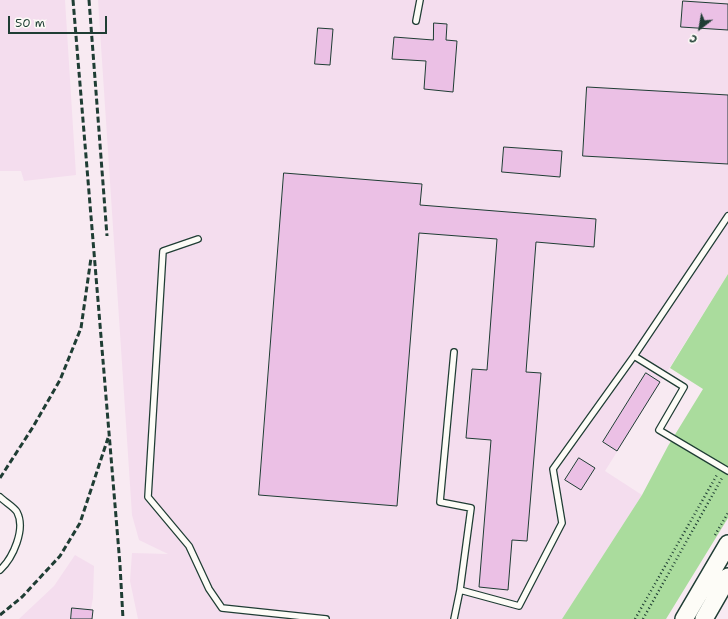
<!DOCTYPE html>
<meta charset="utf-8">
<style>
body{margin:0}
#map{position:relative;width:728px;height:619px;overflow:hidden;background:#f8eaf2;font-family:"Shantell Sans",sans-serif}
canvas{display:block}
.north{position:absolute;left:680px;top:8px;width:40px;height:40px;-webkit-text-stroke:3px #fdfcf7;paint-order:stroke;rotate:211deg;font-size:11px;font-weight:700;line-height:16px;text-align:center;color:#1f3d34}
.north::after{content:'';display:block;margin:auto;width:14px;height:18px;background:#1f3d34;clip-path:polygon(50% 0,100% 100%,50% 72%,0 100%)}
.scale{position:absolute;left:8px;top:16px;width:99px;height:18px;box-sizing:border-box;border:2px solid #1f3d34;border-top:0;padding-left:5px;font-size:12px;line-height:14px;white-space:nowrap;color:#1f3d34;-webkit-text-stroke:3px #fdfcf7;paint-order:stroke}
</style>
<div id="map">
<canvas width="728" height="619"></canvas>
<div class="north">С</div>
<div class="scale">50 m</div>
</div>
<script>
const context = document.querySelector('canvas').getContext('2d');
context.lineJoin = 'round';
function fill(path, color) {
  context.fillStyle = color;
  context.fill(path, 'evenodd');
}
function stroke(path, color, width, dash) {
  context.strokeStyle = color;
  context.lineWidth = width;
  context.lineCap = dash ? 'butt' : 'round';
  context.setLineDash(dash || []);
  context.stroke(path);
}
const built = new Path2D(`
 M 0,0 L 65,0 L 76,175 L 24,181 L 21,171 L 0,171 Z
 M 98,0 L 728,0 L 728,274 L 605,471 L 642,495 L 562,619 L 138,619 L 130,581 L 132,553 L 168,554 L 139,540 L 132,515 Z
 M 75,555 L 94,566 L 93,598 L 89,619 L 19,619 L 54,586 Z`);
const green = new Path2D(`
 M 728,274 L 728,518 L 666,619 L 562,619 L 642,495 L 668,446 L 703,389 L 670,368 Z`);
const building = new Path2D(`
 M 683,1 L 728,4 L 728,30 L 681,27 Z
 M 434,23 L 447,24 L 446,40 L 457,41 L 453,92 L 424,89 L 426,61 L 392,59 L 394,37 L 433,40 Z
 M 318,28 L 333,29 L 330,65 L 315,64 Z
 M 587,87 L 728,95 L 728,164 L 583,156 Z
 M 504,147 L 562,151 L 560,177 L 502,172 Z
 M 284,173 L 422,184 L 420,205 L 596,219 L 594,247 L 536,242 L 526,372 L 541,373 L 527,541 L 512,540 L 508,590 L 479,587 L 491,440 L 466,438 L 472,369 L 487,370 L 497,239 L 419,233 L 397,506 L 259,495 Z
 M 646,373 L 660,382 L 617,451 L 603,442 Z
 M 579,458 L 595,468 L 581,490 L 565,480 Z
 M 72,608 L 93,610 L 92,619 L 71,619 Z`);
const path = new Path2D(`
 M 715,535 L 728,513
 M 635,619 L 718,473
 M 643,619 L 722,478`);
const service = new Path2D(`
 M 416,21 L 420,0
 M 198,239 L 163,251 L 148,497 L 189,546 L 209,589 L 222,608 L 326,619
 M 454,352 L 440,502 L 471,508 L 460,590 L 454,619
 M 634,356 L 684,387 L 659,430 L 728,471
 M 0,497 C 5,502 14,507 17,512 C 26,529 13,558 0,570
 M 460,590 L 519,606 L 562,523 L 553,469 L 634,356 L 728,216`);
const primary = new Path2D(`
 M 684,619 L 728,544
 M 704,619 L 728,577`);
const rail = new Path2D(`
 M 73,0 L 120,565 L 123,619
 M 89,0 L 107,236
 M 0,478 L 33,427 L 60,380 L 81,328 L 91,258
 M 0,615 L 22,597 L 60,556 L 80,523 L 108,438`);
fill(built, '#f4ddee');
fill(green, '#aadc9d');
fill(building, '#ebc0e5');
stroke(building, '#1f3d34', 1);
stroke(service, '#1f3d34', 8);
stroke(primary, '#1f3d34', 20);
stroke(path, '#1f3d34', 2.5, [1, 3]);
stroke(service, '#fdfcf7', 5.5);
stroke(primary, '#fdfcf7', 17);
stroke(rail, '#1f3d34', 3, [6, 3]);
</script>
